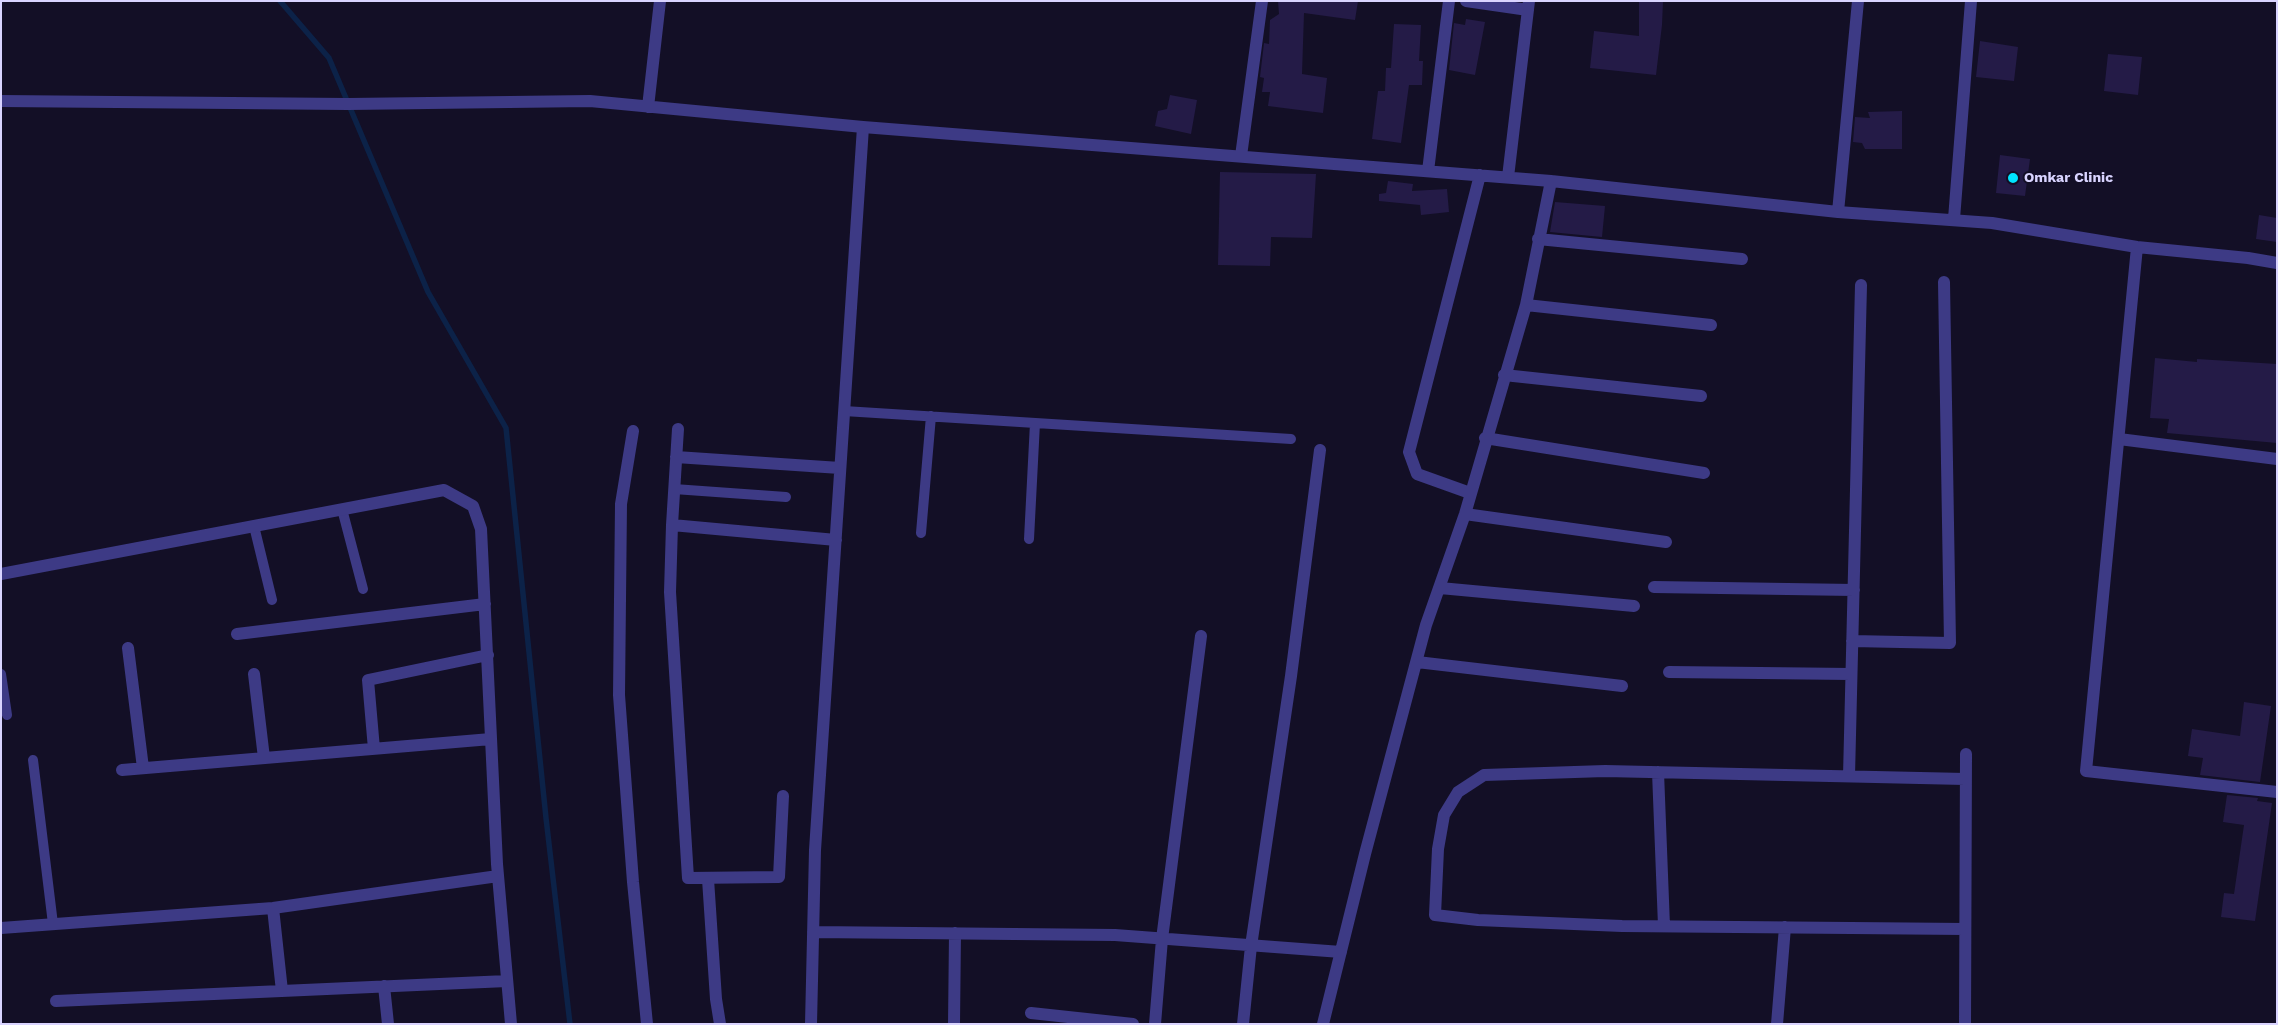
<!DOCTYPE html>
<style>
body{margin:0}
#map{position:relative;width:2278px;height:1025px;overflow:hidden;background:#130f26;font-family:"Work Sans",sans-serif}
canvas{display:block}
.frame{position:absolute;inset:0;border:2px solid #d9d4ff;pointer-events:none}
</style>
<div id="map">
<canvas width="2278" height="1025"></canvas>
<div class="frame"></div>
</div>
<script>
const context = document.querySelector('canvas').getContext('2d');
context.lineJoin = 'round';
function stroke(path, color, width, dash) {
  context.strokeStyle = color;
  context.lineWidth = width;
  context.lineCap = dash ? 'butt' : 'round';
  context.setLineDash(dash || []);
  context.stroke(path);
}
function fill(path, color) {
  context.fillStyle = color;
  context.fill(path, 'evenodd');
}
function write(font, color, halo, rows, align = 'center') {
  context.font = font + ' "Work Sans",sans-serif';
  context.lineWidth = 4;
  context.setLineDash([]);
  context.textBaseline = 'middle';
  context.strokeStyle = halo;
  context.fillStyle = color;
  for (const [text, x, y, turn = 0] of rows) {
    context.save();
    context.translate(x, y);
    context.rotate((+turn || 0) * Math.PI / 180);
    context.textAlign = isNaN(turn) ? turn : align;
    if (halo) context.strokeText(text, 0, 0);
    context.fillText(text, 0, 0);
    context.restore();
  }
}
const stream = new Path2D(`
 M 280,1 L 329,58 L 428,292 L 506,428 L 546,818 L 570,1024`);
const building = new Path2D(`
 M 1278,1 L 1358,1 L 1355,20 L 1304,13 L 1302,74 L 1327,78 L 1323,113 L 1268,106 L 1270,92 L 1262,92 L 1264,78 L 1260,77 L 1264,43 L 1269,44 L 1270,20 L 1279,14 Z
 M 1639,1 L 1663,1 L 1662,25 L 1656,75 L 1590,68 L 1594,31 L 1639,36 Z
 M 1466,19 L 1485,22 L 1475,75 L 1449,70 L 1454,23 L 1465,25 Z
 M 1394,24 L 1421,25 L 1419,61 L 1423,61 L 1422,85 L 1409,85 L 1401,143 L 1372,139 L 1378,91 L 1385,91 L 1386,68 L 1391,68 Z
 M 1980,41 L 2018,47 L 2014,81 L 1976,77 Z
 M 2108,54 L 2142,57 L 2138,95 L 2104,91 Z
 M 1170,95 L 1197,100 L 1191,134 L 1155,126 L 1158,111 L 1167,109 Z
 M 1902,111 L 1902,149 L 1865,149 L 1862,143 L 1853,142 L 1855,117 L 1870,118 L 1868,112 Z
 M 2000,155 L 2030,159 L 2025,196 L 1996,193 Z
 M 1220,172 L 1316,174 L 1312,238 L 1271,237 L 1270,266 L 1218,265 Z
 M 1388,181 L 1413,184 L 1412,191 L 1447,189 L 1449,212 L 1421,215 L 1420,205 L 1379,201 L 1379,194 L 1386,193 Z
 M 1555,202 L 1605,206 L 1602,237 L 1550,232 Z
 M 2259,215 L 2277,218 L 2277,242 L 2256,239 Z
 M 2155,358 L 2197,362 L 2197,359 L 2277,364 L 2277,443 L 2167,433 L 2169,419 L 2150,418 Z
 M 2244,702 L 2271,706 L 2260,782 L 2200,775 L 2203,758 L 2188,756 L 2192,729 L 2240,736 Z
 M 2227,795 L 2258,798 L 2257,801 L 2272,803 L 2255,921 L 2221,917 L 2224,893 L 2234,894 L 2244,825 L 2223,822 Z`);
const lane = new Path2D(`
 M 844,411 L 1291,439
 M 674,489 L 786,497
 M 342,509 L 363,589
 M 254,526 L 272,600
 M 921,533 L 931,416
 M 1029,539 L 1035,423
 M 1,674 L 7,715
 M 33,760 L 53,924`);
const street = new Path2D(`
 M 1466,1 L 1528,10
 M 1,101 L 348,104 L 590,101 L 863,127 L 1551,181 L 1838,212 L 1992,223 L 2137,247 L 2248,258 L 2277,263
 M 648,107 L 660,1
 M 1241,156 L 1262,1
 M 1428,171 L 1449,1
 M 1508,177 L 1529,1
 M 1838,212 L 1858,1
 M 1954,219 L 1971,1
 M 1538,239 L 1742,259
 M 2137,247 L 2086,771 L 2277,792
 M 1526,305 L 1711,325
 M 1504,375 L 1701,396
 M 633,431 L 621,504 L 619,695 L 633,882 L 647,1024
 M 1485,438 L 1704,473
 M 2119,439 L 2277,459
 M 676,457 L 840,468
 M 1470,493 L 1417,474 L 1409,452 L 1480,175
 M 1465,514 L 1666,542
 M 672,525 L 678,429
 M 1,574 L 444,490 L 473,506 L 481,529 L 497,864 L 511,1024
 M 1654,587 L 1854,590
 M 1440,588 L 1634,606
 M 237,634 L 485,604
 M 1852,641 L 1950,643 L 1944,282
 M 128,648 L 143,768
 M 1417,662 L 1622,686
 M 1669,672 L 1851,674
 M 254,674 L 264,758
 M 374,749 L 368,680 L 488,655
 M 122,770 L 491,739
 M 1658,772 L 1664,926
 M 1849,776 L 1861,285
 M 783,796 L 779,877 L 688,878 L 670,592 L 672,525 L 836,540
 M 708,879 L 716,999 L 720,1024
 M 273,908 L 282,991
 M 1,928 L 273,908 L 498,876
 M 1965,929 L 1622,926 L 1478,920 L 1435,915 L 1438,849 L 1444,815 L 1458,792 L 1484,775 L 1605,771 L 1965,779
 M 813,932 L 1115,935 L 1341,952
 M 384,986 L 388,1024
 M 56,1001 L 507,981
 M 1031,1013 L 1133,1024
 M 811,1024 L 815,850 L 863,127
 M 954,1024 L 955,933
 M 1155,1024 L 1162,939 L 1201,636
 M 1243,1024 L 1251,946 L 1291,676 L 1320,450
 M 1323,1024 L 1365,854 L 1426,625 L 1465,514 L 1526,305 L 1551,181
 M 1777,1024 L 1785,927
 M 1965,1024 L 1966,754`);
const markers = [
 [2013,178,6,"#00e5ff"]
];
const poiNames = [
 ["Omkar Clinic",2024,178]
];
stroke(stream, '#0c2248', 5.5);
fill(building, '#241b47');
stroke(lane, '#3d3a85', 10);
stroke(street, '#3d3a85', 12);
for (const [x, y, r, color] of markers) {
  const dot = new Path2D();
  dot.arc(x, y, r, 0, 2 * Math.PI);
  context.fillStyle = color;
  context.fill(dot);
  stroke(dot, '#130f26', 2);
}
write('bold 14px', '#d9d4ff', '#130f26', poiNames, 'left');
</script>
